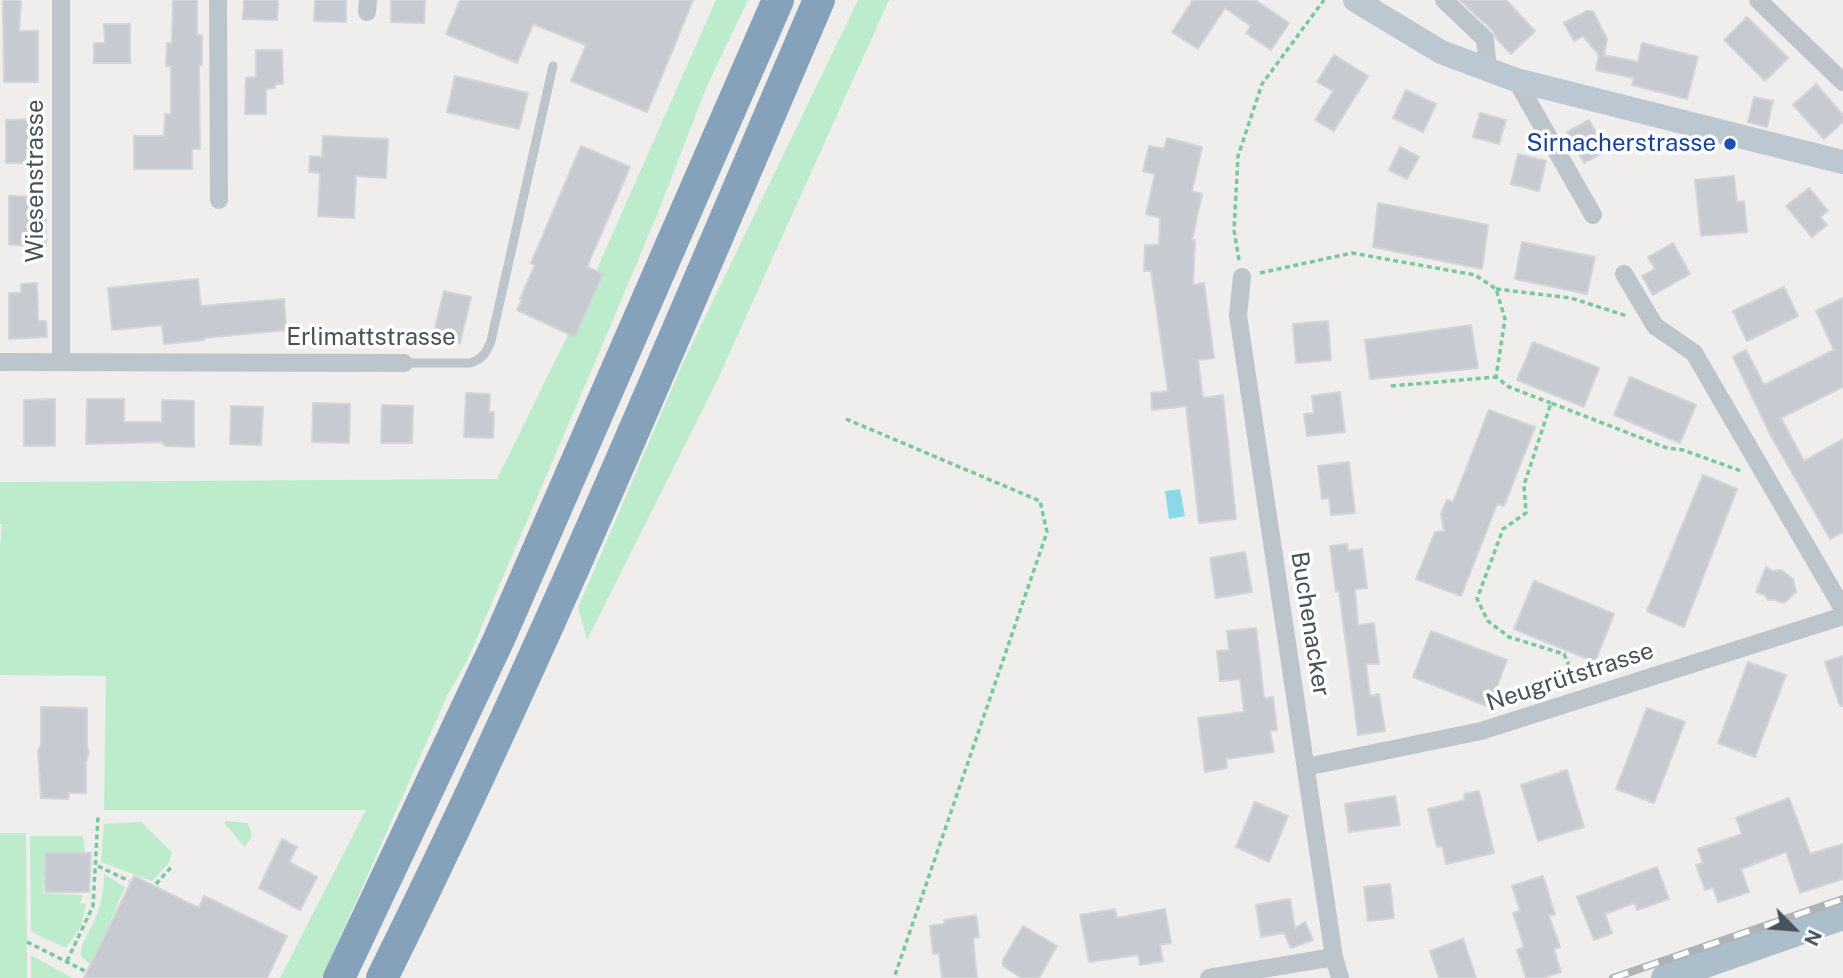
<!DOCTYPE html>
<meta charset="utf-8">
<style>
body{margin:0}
#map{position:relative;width:1843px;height:978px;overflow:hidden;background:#f0eded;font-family:"Public Sans",sans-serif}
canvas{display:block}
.north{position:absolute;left:1759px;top:894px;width:70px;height:70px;-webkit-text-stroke:5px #fff;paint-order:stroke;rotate:115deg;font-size:19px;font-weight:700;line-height:28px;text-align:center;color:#46515a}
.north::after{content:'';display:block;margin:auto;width:24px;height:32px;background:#46515a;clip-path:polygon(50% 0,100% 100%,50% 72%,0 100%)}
</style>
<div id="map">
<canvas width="1843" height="978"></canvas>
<div class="north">N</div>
</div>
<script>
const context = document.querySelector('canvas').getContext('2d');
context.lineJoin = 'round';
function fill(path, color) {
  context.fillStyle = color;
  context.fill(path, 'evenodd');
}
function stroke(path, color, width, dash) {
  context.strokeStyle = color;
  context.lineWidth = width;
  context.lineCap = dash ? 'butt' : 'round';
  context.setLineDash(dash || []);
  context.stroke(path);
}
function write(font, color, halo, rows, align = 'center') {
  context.font = font + ' "Public Sans",sans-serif';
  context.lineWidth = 7;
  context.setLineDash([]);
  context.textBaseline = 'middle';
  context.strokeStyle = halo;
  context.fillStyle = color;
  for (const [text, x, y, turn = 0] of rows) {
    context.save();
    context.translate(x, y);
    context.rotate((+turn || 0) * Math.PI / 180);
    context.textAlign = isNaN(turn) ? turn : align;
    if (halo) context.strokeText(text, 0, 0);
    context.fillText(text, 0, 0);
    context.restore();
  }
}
const green = new Path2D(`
 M 716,0 L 748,0 L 706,88 L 659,210 L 613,320 L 467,661 L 447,696 L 322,978 L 280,978 L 366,810 L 104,810 L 106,676 L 0,675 L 0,547 L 2,524 L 0,524 L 0,482 L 497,479 L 566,339 Z
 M 858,0 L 889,0 L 717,381 L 587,640 L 578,608 L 682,365 Z
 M 226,821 L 248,823 L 252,835 L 245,847 L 224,823 Z
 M 141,822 L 172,852 L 169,863 L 152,881 L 101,862 L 104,824 Z
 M 0,833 L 26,833 L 27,978 L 0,978 Z
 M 30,836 L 83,836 L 85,853 L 45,854 L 43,893 L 83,895 L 80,903 L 86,904 L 81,926 L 66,948 L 33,933 L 42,932 L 31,932 Z
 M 104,874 L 125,887 L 91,965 L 81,957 C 80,941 92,929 97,914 C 102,901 104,888 104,874 Z
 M 31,955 L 72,978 L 31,978 Z`);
const water = new Path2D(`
 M 1180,489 L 1185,516 L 1169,519 L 1165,491 Z`);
const building = new Path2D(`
 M 3,0 L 21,0 L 19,31 L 38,31 L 38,82 L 4,82 Z
 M 173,0 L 197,0 L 197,35 L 202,35 L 202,65 L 199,65 L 200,149 L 192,149 L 192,169 L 134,169 L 134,136 L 164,136 L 165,114 L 171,114 L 171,66 L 166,66 L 167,43 L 172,43 Z
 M 244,0 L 278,0 L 277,20 L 243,19 Z
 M 315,0 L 346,0 L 346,22 L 314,21 Z
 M 391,0 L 425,0 L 424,23 L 391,22 Z
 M 460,0 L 693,0 L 647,112 L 571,81 L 586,45 L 533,24 L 517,63 L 446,34 Z
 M 1193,0 L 1255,0 L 1289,23 L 1271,50 L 1246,33 L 1251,26 L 1225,8 L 1198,49 L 1172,32 Z
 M 1460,0 L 1506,0 L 1535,31 L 1511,54 L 1496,38 L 1493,31 Z
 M 1587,11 L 1593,11 L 1607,39 L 1604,55 L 1638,62 L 1642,43 L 1698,57 L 1687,99 L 1632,85 L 1634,78 L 1596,70 L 1599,55 L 1583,36 L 1574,41 L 1564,23 Z
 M 1747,17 L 1788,58 L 1765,81 L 1724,40 Z
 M 104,24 L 130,24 L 130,63 L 94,63 L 94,43 L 105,43 Z
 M 256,50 L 282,50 L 283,84 L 275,84 L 275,88 L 266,89 L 266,114 L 245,114 L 246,78 L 256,77 Z
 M 1334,55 L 1368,76 L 1334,131 L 1315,120 L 1333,91 L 1317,82 Z
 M 455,76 L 528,93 L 519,129 L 447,112 Z
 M 1816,84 L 1843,115 L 1843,122 L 1824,139 L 1793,105 Z
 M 1406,90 L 1436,104 L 1423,132 L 1393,118 Z
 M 1754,97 L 1773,101 L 1767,127 L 1748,122 Z
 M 1480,113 L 1506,120 L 1499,144 L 1473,137 Z
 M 37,119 L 38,163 L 6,163 L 6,120 Z
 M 1589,120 L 1606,151 L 1584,163 L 1567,132 Z
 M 323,136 L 388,139 L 386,178 L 356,176 L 354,218 L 318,216 L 320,173 L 309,172 L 310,156 L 322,157 Z
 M 1167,138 L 1202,147 L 1192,191 L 1202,194 L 1192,240 L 1195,240 L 1193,285 L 1204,283 L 1214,358 L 1198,360 L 1203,398 L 1223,395 L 1236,519 L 1199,523 L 1186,406 L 1152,410 L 1151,393 L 1168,391 L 1151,271 L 1144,271 L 1145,245 L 1159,245 L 1160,218 L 1146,214 L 1155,174 L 1143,171 L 1149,146 L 1164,149 Z
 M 581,146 L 630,167 L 587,267 L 603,274 L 575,337 L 517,310 L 522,300 L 520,299 L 535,265 L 531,263 Z
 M 1400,147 L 1419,157 L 1407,179 L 1389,170 Z
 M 1518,154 L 1546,161 L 1539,191 L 1511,184 Z
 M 1734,176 L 1737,202 L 1744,201 L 1747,232 L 1701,236 L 1695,180 Z
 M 1809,188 L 1828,211 L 1820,217 L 1827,225 L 1812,237 L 1786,206 Z
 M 9,196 L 40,197 L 40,219 L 46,219 L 46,247 L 28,252 L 27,246 L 9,244 Z
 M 1378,203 L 1488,225 L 1482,269 L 1373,247 Z
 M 1522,242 L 1595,257 L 1587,294 L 1515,279 Z
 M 1673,243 L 1690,274 L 1653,295 L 1642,276 L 1655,269 L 1648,257 Z
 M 198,279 L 201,306 L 284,299 L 286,330 L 204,338 L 204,340 L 164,344 L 162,325 L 112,330 L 108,288 Z
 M 37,283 L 38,321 L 46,321 L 47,337 L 9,339 L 9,293 L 21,293 L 21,284 Z
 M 1784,287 L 1798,316 L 1747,341 L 1733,311 Z
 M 444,291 L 471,297 L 460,343 L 433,336 Z
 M 1843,298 L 1843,387 L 1781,418 L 1804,461 L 1843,439 L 1843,532 L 1830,539 L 1771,436 L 1733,357 L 1746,350 L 1764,385 L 1834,350 L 1816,311 Z
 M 1328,321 L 1331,360 L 1296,363 L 1293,324 Z
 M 1471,325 L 1478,368 L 1370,379 L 1365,340 Z
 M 1533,342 L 1599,368 L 1584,407 L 1517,380 Z
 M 1630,377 L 1696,405 L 1680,443 L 1614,415 Z
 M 1340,392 L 1345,432 L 1307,436 L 1304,414 L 1314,413 L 1312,396 Z
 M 466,393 L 490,394 L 489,412 L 494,412 L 493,438 L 464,437 Z
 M 55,399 L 55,446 L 24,446 L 24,400 Z
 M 87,399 L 124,399 L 124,422 L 162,422 L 162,400 L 194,401 L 194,447 L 165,446 L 162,442 L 86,444 Z
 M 313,403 L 350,404 L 349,443 L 312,442 Z
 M 382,405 L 413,406 L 412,443 L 381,443 Z
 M 231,406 L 263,407 L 261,445 L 230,444 Z
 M 1489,410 L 1535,427 L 1504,506 L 1497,504 L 1461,596 L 1416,579 L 1435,532 L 1444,531 L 1441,514 L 1447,500 L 1453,502 Z
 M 1349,462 L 1355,513 L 1331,515 L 1329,498 L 1322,499 L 1318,466 Z
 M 1703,475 L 1737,489 L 1684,627 L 1647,611 Z
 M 1347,544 L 1348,551 L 1362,549 L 1367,588 L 1355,589 L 1358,625 L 1374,623 L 1379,664 L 1366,664 L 1370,696 L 1379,694 L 1385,731 L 1358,735 L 1339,591 L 1336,592 L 1330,546 Z
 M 1245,552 L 1252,592 L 1216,598 L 1210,558 Z
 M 1766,567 L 1773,571 L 1781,570 L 1793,579 L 1796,592 L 1784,603 L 1775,600 L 1768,600 L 1765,595 L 1756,592 Z
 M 1534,581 L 1614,614 L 1595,662 L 1514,629 Z
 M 1256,628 L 1264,698 L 1273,697 L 1277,730 L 1270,731 L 1274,752 L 1226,759 L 1227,768 L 1205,772 L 1198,718 L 1244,712 L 1240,679 L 1220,681 L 1217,651 L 1229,650 L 1227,631 Z
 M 1431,631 L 1507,660 L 1489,707 L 1413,677 Z
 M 1843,656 L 1843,706 L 1840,706 L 1825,662 Z
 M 1748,662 L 1786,675 L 1755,757 L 1718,743 Z
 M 41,707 L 87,708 L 87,746 L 89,752 L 86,762 L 86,793 L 69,793 L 68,799 L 41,798 L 38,751 L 41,744 Z
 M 1647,708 L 1685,722 L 1654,803 L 1616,789 Z
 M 1567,770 L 1584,827 L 1538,841 L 1521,785 Z
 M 1479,791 L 1494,853 L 1446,864 L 1442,846 L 1437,847 L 1428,809 L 1465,800 L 1464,794 Z
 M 1395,796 L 1400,825 L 1349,832 L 1345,804 Z
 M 1789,798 L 1810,854 L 1843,844 L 1843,879 L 1800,893 L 1786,852 L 1741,869 L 1749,892 L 1718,902 L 1713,887 L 1705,890 L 1696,865 L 1703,863 L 1698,849 L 1742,834 L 1736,818 Z
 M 1255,802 L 1288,816 L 1269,862 L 1236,847 Z
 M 282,839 L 297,847 L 289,862 L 317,877 L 300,910 L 259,888 Z
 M 45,853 L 91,853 L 89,892 L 45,892 Z
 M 1657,867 L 1669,899 L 1637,910 L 1635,903 L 1605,914 L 1612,933 L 1594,940 L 1577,897 Z
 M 134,876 L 199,908 L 204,896 L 287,936 L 267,978 L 84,978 Z
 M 1543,876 L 1555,914 L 1549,916 L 1560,947 L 1554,949 L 1561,972 L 1542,978 L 1526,978 L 1517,950 L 1524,947 L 1513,913 L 1520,911 L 1512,886 Z
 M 1390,884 L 1394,918 L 1368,921 L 1364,887 Z
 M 1290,899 L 1295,928 L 1305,922 L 1313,940 L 1291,948 L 1284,933 L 1261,937 L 1256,905 Z
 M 1115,909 L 1117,918 L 1165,909 L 1171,943 L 1160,945 L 1163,961 L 1140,965 L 1138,955 L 1089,962 L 1080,915 Z
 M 976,915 L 979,937 L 973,938 L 977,978 L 942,978 L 939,953 L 933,954 L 930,926 L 945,924 L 944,920 Z
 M 1023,926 L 1057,946 L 1039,978 L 1022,978 L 1003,966 L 1003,960 Z
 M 1463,939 L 1476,978 L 1439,978 L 1430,951 Z`);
const path = new Path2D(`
 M 1239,260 L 1234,230 L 1238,156 L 1262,84 L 1324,0
 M 1260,273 L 1352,253 L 1475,275 L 1496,289 L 1505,319 L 1496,377 L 1509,387 L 1551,403
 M 1496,289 L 1571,298 L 1627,316
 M 1391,386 L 1496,377
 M 846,419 L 1040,501 L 1047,532 L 894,978
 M 1576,682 L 1564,654 L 1509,637 L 1488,621 L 1477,599 L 1503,529 L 1526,513 L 1524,485 L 1551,403 L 1667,448 L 1683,450 L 1741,471
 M 98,866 L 129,881
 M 156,884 L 173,865
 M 27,942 L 85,971
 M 67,961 L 93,906 L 98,817`);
const lane = new Path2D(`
 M 404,363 L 470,363 C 483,359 486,353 491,341 L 553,66`);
const street = new Path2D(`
 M 61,0 L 61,362
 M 218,0 L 219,200
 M 1444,0 L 1485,39 L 1488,70
 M 1758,0 L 1843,82
 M 367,12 L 368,0
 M 1516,80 L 1593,215
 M 1624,274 L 1655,326 L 1694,353 L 1843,609
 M 1242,277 L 1238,315 L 1334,957 L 1340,978
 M 0,362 L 404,363
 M 1306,767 L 1481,731 L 1843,616
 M 1209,978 L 1334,957`);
const secondary = new Path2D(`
 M 1355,0 L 1441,52 L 1516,80 L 1843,162`);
const primary = new Path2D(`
 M 1665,978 L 1843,916`);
const highway = new Path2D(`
 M 339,978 L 499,639 L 778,0
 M 382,978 C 541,658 678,328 819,0`);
const rail = new Path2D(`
 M 1613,978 L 1843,899`);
const markers = [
 [1730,144,7,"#1a4fb4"]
];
const transitNames = [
 ["Sirnacherstrasse",1716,144]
];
const streetNames = [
 ["Wiesenstrasse",36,181,-90],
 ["Erlimattstrasse",371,338],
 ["Buchenacker",1310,624,81],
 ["Neugrütstrasse",1570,677,-18]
];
fill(green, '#bceccc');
fill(water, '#8bd9e8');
fill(building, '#c7cad0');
stroke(building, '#d1d4d9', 2);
stroke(path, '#76c99b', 3.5, [5, 3.5]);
stroke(lane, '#bcc5cc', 9);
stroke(street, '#bcc5cc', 18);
stroke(secondary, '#bbc7d1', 24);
stroke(primary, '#adbecb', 28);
stroke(highway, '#86a2ba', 32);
stroke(rail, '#afb3b7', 8);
stroke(rail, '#fff', 5, [16]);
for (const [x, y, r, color] of markers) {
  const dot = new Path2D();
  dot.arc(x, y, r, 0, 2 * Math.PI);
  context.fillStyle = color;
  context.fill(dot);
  stroke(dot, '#fff', 2.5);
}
write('24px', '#164399', '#fff', transitNames, 'right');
write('24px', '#46515a', '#fff', streetNames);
</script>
